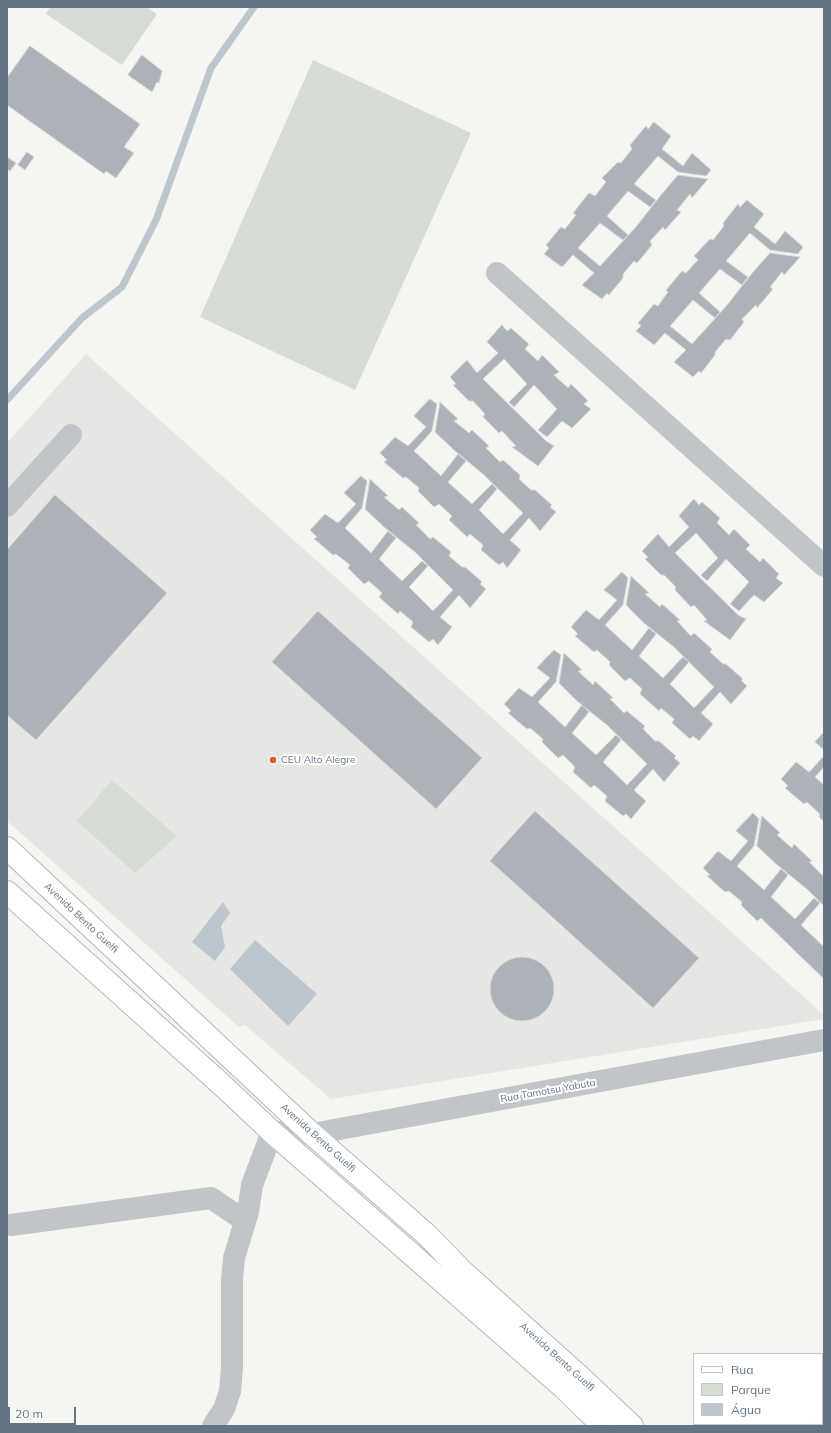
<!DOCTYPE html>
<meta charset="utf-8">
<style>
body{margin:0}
#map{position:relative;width:831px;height:1433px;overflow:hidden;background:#f5f6f2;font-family:Mulish,sans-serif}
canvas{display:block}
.frame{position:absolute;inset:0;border:8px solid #657482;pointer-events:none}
.legend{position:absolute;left:693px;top:1353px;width:130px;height:72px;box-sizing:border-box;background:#fff;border:1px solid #c1c7cd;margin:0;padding:5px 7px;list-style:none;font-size:12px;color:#657482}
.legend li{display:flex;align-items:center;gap:8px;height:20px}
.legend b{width:20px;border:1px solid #c1c7cd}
.scale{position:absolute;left:8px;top:1407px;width:68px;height:18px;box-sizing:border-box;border:2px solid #657482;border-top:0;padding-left:5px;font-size:12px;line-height:14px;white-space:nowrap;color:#657482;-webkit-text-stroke:3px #fff;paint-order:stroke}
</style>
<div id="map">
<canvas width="831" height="1433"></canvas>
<div class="frame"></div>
<ul class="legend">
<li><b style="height:5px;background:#fff"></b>Rua</li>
<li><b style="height:11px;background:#d6dcd3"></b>Parque</li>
<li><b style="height:11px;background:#bcc6cc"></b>Água</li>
</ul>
<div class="scale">20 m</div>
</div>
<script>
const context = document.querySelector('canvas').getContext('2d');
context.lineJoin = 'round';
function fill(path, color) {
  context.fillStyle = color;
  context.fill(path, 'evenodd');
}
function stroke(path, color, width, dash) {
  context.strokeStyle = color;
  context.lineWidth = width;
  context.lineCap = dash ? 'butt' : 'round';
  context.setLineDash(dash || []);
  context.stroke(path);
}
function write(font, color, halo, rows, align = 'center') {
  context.font = font + ' Mulish,sans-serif';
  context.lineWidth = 4;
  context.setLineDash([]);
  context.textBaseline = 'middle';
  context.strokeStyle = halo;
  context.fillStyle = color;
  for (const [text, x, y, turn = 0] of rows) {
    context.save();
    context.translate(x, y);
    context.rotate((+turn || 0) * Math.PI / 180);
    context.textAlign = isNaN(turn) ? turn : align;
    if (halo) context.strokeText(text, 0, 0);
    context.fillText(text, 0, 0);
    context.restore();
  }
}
const built = new Path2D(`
 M 86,354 L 824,1015 L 824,1019 L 331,1099 L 245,1025 L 239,1027 L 7,821 L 7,443 Z`);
const green = new Path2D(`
 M 50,7 L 146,7 L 157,14 L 122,65 L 46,14 Z
 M 313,60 L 471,133 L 355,390 L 200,317 Z
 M 112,780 L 177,836 L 135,873 L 77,821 Z`);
const water = new Path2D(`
 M 223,902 L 230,913 L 221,926 L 225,947 L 215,961 L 192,942 Z
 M 255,940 L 317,994 L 288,1026 L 230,969 Z`);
const stream = new Path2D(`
 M 7,400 L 82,318 L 122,287 L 156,220 L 211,68 L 254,7`);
const building = new Path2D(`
 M 30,46 L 140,124 L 124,147 L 134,153 L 116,178 L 106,171 L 104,174 L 7,105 L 7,78 Z
 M 142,55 L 162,71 L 159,83 L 157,82 L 152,92 L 128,75 Z
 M 654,122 L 671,136 L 662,149 L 683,166 L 692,153 L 711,170 L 706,176 L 678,172 L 658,156 L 634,184 L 656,200 L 650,207 L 628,191 L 607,216 L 628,235 L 623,240 L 600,223 L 578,248 L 600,266 L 636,227 L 661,195 L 678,175 L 708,179 L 692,198 L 690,194 L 677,210 L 681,212 L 665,230 L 663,227 L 650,241 L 652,245 L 637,263 L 634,261 L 623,274 L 623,278 L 609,295 L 607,293 L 602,299 L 582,285 L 594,273 L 573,255 L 562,267 L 544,254 L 549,248 L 546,245 L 561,227 L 565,229 L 576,215 L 573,213 L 589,193 L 595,196 L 606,182 L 602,178 L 618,162 L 621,163 L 632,149 L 630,145 L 646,126 L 648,129 Z
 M 27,152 L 34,157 L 25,170 L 18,165 Z
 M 7,157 L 16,163 L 10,171 L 7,169 Z
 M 747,200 L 764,214 L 754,227 L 775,244 L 785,231 L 803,247 L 798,254 L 770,250 L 750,233 L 726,261 L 748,277 L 742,285 L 720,269 L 699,293 L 720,312 L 715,318 L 693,300 L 670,326 L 692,344 L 728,304 L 753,272 L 770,253 L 800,257 L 784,275 L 782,272 L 770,287 L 773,289 L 757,308 L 756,305 L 742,319 L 744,322 L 730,340 L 726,339 L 715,352 L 715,355 L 701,373 L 699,371 L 693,377 L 674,362 L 686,350 L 665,333 L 654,345 L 636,331 L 641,326 L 638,323 L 654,304 L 658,306 L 668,292 L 666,290 L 682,271 L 686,273 L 698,260 L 694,256 L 710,239 L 713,240 L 724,226 L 723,223 L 738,204 L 740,207 Z
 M 502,325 L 507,331 L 511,328 L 529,344 L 525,349 L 538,361 L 542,355 L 559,372 L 554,375 L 568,388 L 571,384 L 588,401 L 584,404 L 591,409 L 572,428 L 562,421 L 547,437 L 538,430 L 557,409 L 534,385 L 514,407 L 509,402 L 527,384 L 504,359 L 483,379 L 546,441 L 554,446 L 538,466 L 512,447 L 516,446 L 502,431 L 499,433 L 483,417 L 485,414 L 473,401 L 469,401 L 453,385 L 456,384 L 450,377 L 467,360 L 477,373 L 498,353 L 487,342 Z
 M 430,399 L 437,404 L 432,431 L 414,451 L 441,476 L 458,454 L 466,461 L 448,482 L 472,504 L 492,484 L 497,489 L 479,510 L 503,534 L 523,513 L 484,475 L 454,450 L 435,432 L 440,402 L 458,419 L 454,421 L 469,433 L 472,430 L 489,446 L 486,448 L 500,462 L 503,460 L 520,475 L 519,479 L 531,490 L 535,490 L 552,505 L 550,507 L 556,512 L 540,531 L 529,518 L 510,540 L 521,550 L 507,568 L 503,562 L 499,565 L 481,550 L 483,545 L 470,534 L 467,537 L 449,520 L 452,516 L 439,504 L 434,507 L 418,491 L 419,488 L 406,477 L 403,478 L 384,462 L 387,460 L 380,453 L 395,437 L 408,446 L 426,427 L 414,416 Z
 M 361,476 L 367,481 L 362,508 L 345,528 L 371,553 L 388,531 L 396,538 L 379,559 L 402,581 L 422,561 L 428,566 L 409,587 L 433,611 L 453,590 L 415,552 L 384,527 L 365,509 L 370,479 L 388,496 L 384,497 L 399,510 L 402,507 L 419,523 L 416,525 L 430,539 L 433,537 L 451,552 L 449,556 L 462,567 L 465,567 L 482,582 L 480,584 L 486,589 L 470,608 L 459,595 L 440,617 L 452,627 L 438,645 L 433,639 L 429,642 L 411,627 L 413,622 L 400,611 L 398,614 L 379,597 L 382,593 L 369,581 L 364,584 L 348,568 L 350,565 L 336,554 L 333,555 L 314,539 L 317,537 L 310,530 L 325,514 L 338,523 L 356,504 L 344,493 Z
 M 55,495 L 167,593 L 36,740 L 7,715 L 7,550 Z
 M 694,499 L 699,505 L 702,502 L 720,518 L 717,523 L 729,535 L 734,529 L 750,545 L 746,549 L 760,562 L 763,558 L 779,574 L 776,578 L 783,583 L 764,602 L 754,595 L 739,611 L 730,604 L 749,582 L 726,559 L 707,581 L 701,575 L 718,558 L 696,533 L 675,553 L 738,615 L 746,619 L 730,640 L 704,621 L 707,620 L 694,605 L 691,607 L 675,590 L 676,587 L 664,575 L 661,575 L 645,559 L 648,557 L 642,551 L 658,534 L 669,547 L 689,527 L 679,516 Z
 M 622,572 L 628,578 L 623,605 L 605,625 L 632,650 L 649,628 L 656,634 L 639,656 L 663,678 L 683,657 L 689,662 L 670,684 L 694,708 L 714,687 L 675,648 L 644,623 L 626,605 L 631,576 L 649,593 L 645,594 L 660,607 L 662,604 L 680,620 L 677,621 L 691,636 L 694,633 L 712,649 L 710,652 L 723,664 L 726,664 L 743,679 L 741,680 L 747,686 L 731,704 L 720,692 L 701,713 L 713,724 L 699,741 L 693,736 L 690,739 L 672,723 L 674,719 L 661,708 L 659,711 L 640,694 L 642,689 L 630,678 L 625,681 L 609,665 L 610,662 L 597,650 L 594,652 L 575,636 L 578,634 L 571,627 L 586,610 L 599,620 L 617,600 L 604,590 Z
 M 318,611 L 482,758 L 436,809 L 272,662 Z
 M 554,650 L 561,655 L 556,682 L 538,702 L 565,727 L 582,705 L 589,712 L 572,733 L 596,755 L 616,735 L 621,740 L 603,762 L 627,785 L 647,764 L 608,726 L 577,701 L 559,683 L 564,653 L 582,670 L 578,671 L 593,685 L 595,681 L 613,698 L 610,699 L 624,713 L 627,711 L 645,726 L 643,729 L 655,741 L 659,741 L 676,756 L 674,758 L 680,763 L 664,782 L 653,769 L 634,790 L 646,801 L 631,819 L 626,814 L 623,816 L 605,801 L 607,796 L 594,785 L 591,788 L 573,772 L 575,767 L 563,755 L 558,758 L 542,742 L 543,739 L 530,728 L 527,729 L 508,713 L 511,711 L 504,704 L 519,688 L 532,697 L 550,678 L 537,668 Z
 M 824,732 L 824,750 L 815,742 Z
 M 824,756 L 824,767 L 815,777 L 824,785 L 824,822 L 819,817 L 820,814 L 807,802 L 804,804 L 785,788 L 788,786 L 781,779 L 796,762 L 809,772 Z
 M 535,811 L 699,958 L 653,1008 L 490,861 Z
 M 753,813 L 759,819 L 754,846 L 737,866 L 764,890 L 781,869 L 788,875 L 771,897 L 795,919 L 814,898 L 820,903 L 801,925 L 824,947 L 824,979 L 761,918 L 757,921 L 741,905 L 742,902 L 729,891 L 725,892 L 707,876 L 710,875 L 703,868 L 718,851 L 731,861 L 748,841 L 736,831 Z
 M 762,816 L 780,833 L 777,835 L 792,848 L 794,844 L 812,861 L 809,862 L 823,876 L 824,875 L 824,906 L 807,889 L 776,864 L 757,846 Z
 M490 989a32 32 0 1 1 64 0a32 32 0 1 1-64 0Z`);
const minor = new Path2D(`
 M 497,273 L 824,566
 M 7,506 L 71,435
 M 11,1225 L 211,1198 L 245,1221
 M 822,1370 L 824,1371
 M 213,1426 L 224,1409 L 230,1391 L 232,1367 L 232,1280 L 234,1258 L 248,1212 L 252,1185 L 272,1132 L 312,1134 L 824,1040`);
const major = new Path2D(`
 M 7,848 L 312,1134 L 427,1235 L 463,1272 L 579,1376 L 632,1426
 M 7,892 L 222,1085 L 272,1132 L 564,1388 L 603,1426`);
const markers = [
 [273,760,4,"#de5e2a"]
];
const poiNames = [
 ["CEU Alto Alegre",281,760]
];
const streetNames = [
 ["Avenida Bento Guelfi",81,918,43],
 ["Rua Tamotsu Yabuta",548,1091,-10],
 ["Avenida Bento Guelfi",318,1138,42],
 ["Avenida Bento Guelfi",557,1357,42]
];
fill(built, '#e6e7e5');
fill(green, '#d6dcd3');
fill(water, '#bcc6cc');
stroke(stream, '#bcc6cc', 7);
fill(building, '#acb2b8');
stroke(building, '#d7d7d5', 1);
stroke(major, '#b4b8bc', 24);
stroke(minor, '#c1c5c8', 22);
stroke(major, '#fff', 22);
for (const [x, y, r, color] of markers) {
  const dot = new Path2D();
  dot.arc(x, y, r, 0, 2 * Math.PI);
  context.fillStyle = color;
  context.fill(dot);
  stroke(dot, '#fff', 1.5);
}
write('10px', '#657482', '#fff', poiNames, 'left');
write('10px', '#657482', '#fff', streetNames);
</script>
